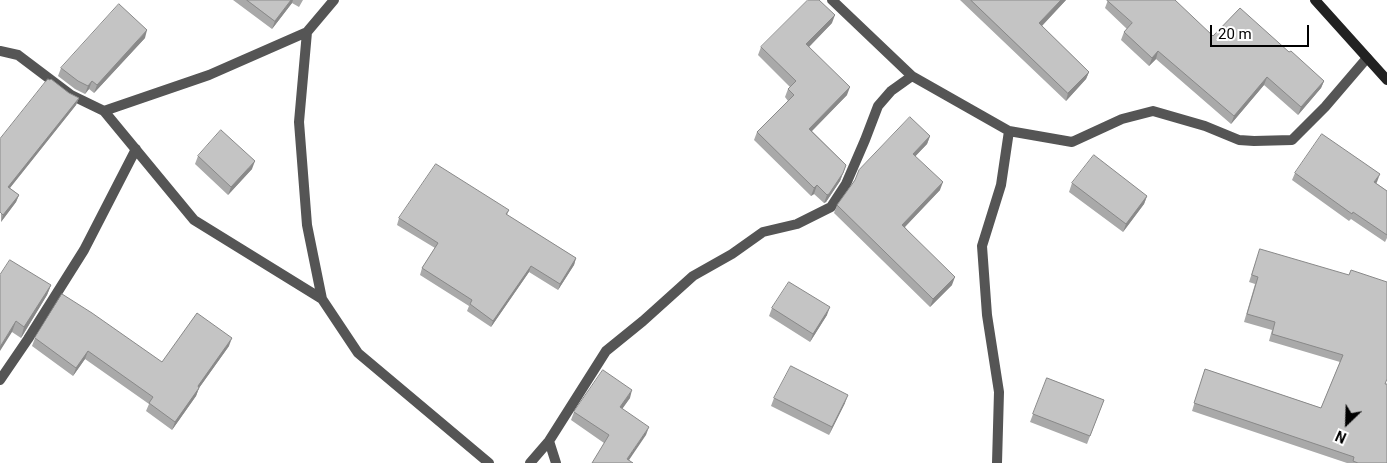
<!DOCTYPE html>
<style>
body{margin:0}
#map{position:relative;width:1387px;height:463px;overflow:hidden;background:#fff;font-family:Roboto,sans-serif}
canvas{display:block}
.north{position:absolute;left:1322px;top:398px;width:50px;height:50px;-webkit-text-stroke:4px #fff;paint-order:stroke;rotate:204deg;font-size:14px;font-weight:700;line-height:20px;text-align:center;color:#000}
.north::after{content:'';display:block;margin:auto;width:18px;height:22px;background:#000;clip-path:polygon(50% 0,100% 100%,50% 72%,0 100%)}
.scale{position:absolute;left:1210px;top:25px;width:99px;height:22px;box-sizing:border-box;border:2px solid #000;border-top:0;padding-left:6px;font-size:15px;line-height:18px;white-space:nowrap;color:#000;-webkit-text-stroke:4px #fff;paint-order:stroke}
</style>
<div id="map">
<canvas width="1387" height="463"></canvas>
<div class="north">N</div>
<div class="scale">20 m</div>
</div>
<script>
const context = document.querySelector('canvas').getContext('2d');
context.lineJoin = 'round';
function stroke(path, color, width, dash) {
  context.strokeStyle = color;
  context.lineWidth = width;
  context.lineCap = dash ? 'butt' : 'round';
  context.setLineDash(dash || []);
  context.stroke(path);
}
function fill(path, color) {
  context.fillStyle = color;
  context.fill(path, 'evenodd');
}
const street = new Path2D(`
 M 334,0 L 307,32 L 299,122 L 307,225 L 322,299 L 358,353 L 489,463
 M 832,0 L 912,76 L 1009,131 L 1072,142 L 1122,119 L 1153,111 L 1205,126 L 1239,140 L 1254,141 L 1292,140 L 1325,107 L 1367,58
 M 0,51 L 18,55 L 71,95 L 104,111 L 194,220 L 322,299
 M 104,111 L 209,75 L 307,32
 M 0,380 L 28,339 L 84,250 L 136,149
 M 549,441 L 556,463
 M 530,463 L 549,441 L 606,351 L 643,321 L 693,276 L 732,254 L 763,232 L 797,224 L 831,207 L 846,184 L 865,140 L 878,106 L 891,91 L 912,76
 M 997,463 L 999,392 L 987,315 L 982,246 L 1001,185 L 1009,131`);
const secondary = new Path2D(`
 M 1315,0 L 1387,80`);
const wall = new Path2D(`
 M 233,0 L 303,0 L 299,7 L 292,3 L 272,29 Z
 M 960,0 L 1066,0 L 1042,26 L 1089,72 L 1086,79 L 1066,101 Z
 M 1108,0 L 1213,36 L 1289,52 L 1324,81 L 1321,88 L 1298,115 L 1264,85 L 1231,124 L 1156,59 L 1149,66 L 1121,40 L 1124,32 L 1127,29 L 1105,8 Z
 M 832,23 L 809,47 L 847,95 L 812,131 L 846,165 L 840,181 L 826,202 L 824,203 L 814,194 L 811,196 L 754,140 L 757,132 L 788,101 L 785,97 L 788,89 L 790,87 L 758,55 L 761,47 Z
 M 145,38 L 94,93 L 89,89 L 85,94 L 75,89 L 58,76 L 61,68 Z
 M 69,93 L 79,98 L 76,105 L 10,188 L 19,195 L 16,202 L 1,222 L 0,139 Z
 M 930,136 L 927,144 L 915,156 L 940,190 L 905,227 L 952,285 L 930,307 L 834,213 L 837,205 L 855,180 Z
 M 198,156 L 252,169 L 228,195 L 195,164 Z
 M 1295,173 L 1377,182 L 1376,183 L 1387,191 L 1387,238 L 1385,242 L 1351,219 L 1349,221 L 1292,180 Z
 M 1072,183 L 1147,196 L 1144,204 L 1123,232 L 1069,192 Z
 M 509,210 L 507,215 L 576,258 L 574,265 L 558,290 L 529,272 L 491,327 L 467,311 L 469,306 L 420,275 L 422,268 L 435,248 L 397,225 L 399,218 Z
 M 1260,249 L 1385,384 L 1387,463 L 1347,463 L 1192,411 L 1205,369 L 1321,408 L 1340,362 L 1269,341 L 1272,330 L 1244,322 L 1255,284 L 1249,282 Z
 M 0,275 L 51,285 L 47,295 L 21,338 L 12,332 Z
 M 772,308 L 827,315 L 810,342 L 769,316 Z
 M 35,338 L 162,362 L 229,346 L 199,388 L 196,396 L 172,430 L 146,411 L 149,404 L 85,359 L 73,376 L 32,346 Z
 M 1047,378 L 1104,400 L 1087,444 L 1030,422 Z
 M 630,398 L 622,408 L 646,435 L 604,443 L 571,420 L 574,412 Z
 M 774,398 L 845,403 L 829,435 L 771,406 Z`);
const shadedWall = new Path2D(`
 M 291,0 L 293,0 L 292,3 L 272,29 L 275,21 Z
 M 1061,0 L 1066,0 L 1037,31 L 1039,23 Z
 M 835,15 L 832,23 L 804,52 L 806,44 Z
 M 147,30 L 145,38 L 94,93 L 97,85 Z
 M 1158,51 L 1156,59 L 1149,66 L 1152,58 Z
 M 1089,72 L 1086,79 L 1066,101 L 1068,93 Z
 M 1267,77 L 1264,85 L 1231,124 L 1234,116 Z
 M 92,81 L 89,89 L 85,94 L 88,86 Z
 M 1324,81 L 1321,88 L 1298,115 L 1301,107 Z
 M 850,87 L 847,95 L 806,137 L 809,129 Z
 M 79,98 L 76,105 L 5,194 L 8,187 Z
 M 930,136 L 927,144 L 910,162 L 913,154 Z
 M 255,161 L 252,169 L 228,195 L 231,187 Z
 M 846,165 L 840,181 L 826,202 L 824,203 L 827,195 Z
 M 1380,174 L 1377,182 L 1371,189 L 1374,182 Z
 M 943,182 L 940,190 L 899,233 L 902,225 Z
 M 817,185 L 814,194 L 811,196 L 814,188 Z
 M 19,195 L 16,202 L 1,222 L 3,215 Z
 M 1147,196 L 1144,204 L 1123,232 L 1126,224 Z
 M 576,258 L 574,265 L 558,290 L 560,284 Z
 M 531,266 L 529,272 L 491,327 L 493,321 Z
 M 955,277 L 952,285 L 930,307 L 933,299 Z
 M 51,285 L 47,295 L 21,338 L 24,327 Z
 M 830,307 L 827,315 L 810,342 L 813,334 Z
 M 16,321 L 12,332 L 0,351 L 0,347 Z
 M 232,338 L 229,346 L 199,388 L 196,396 L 172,430 L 175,422 L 198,386 Z
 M 88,351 L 85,359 L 73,376 L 76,368 Z
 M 632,390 L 630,398 L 618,415 L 620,407 Z
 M 848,395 L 845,403 L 829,435 L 832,427 Z
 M 649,427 L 646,435 L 627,463 L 627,459 Z`);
const building = new Path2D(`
 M 247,0 L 291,0 L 275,21 Z
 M 808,0 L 819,0 L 835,15 L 806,44 L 850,87 L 809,129 L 846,165 L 843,173 L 829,194 L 827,195 L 817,185 L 814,188 L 757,132 L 794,95 L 788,89 L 796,81 L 761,47 Z
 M 971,0 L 1061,0 L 1039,23 L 1089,72 L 1068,93 Z
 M 1107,0 L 1175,0 L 1213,36 L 1240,8 L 1289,52 L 1291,51 L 1324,81 L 1301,107 L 1267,77 L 1234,116 L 1158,51 L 1152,58 L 1124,32 L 1132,23 Z
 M 119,4 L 147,30 L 97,85 L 92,81 L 88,86 L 78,81 L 61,68 Z
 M 48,79 L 50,80 L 51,79 L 69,93 L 79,98 L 8,187 L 19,195 L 3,215 L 0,212 L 0,139 Z
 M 910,117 L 930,136 L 913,154 L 943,182 L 902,225 L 955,277 L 933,299 L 837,205 L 855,180 L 859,170 Z
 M 221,130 L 255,161 L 231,187 L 198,156 Z
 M 1322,134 L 1380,174 L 1374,182 L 1387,191 L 1387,235 L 1353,212 L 1352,214 L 1295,173 Z
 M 1094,155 L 1147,196 L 1126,224 L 1072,183 Z
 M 436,164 L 509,210 L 506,214 L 576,258 L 560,284 L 531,266 L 493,321 L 470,304 L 472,300 L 422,268 L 438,243 L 399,218 Z
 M 1260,249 L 1349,275 L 1351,270 L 1387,282 L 1387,379 L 1385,384 L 1387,384 L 1387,463 L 1358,463 L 1353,461 L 1354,457 L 1194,403 L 1205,369 L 1321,408 L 1343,355 L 1272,334 L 1275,322 L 1247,314 L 1258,277 L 1252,275 Z
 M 10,260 L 51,285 L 24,327 L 16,321 L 0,347 L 0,275 Z
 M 789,282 L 830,307 L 813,334 L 772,308 Z
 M 62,294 L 92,313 L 162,362 L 197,313 L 232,338 L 198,386 L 199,388 L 175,422 L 149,403 L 153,397 L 88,351 L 76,368 L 35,338 Z
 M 791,366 L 848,395 L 832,427 L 774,398 Z
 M 603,370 L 632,390 L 620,407 L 649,427 L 627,459 L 633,463 L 592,463 L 609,435 L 574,412 Z
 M 1047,378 L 1104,400 L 1090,436 L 1033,414 Z`);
stroke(street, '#555', 10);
stroke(secondary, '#222', 10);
fill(wall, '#a9a9a9');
fill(shadedWall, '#898989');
fill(building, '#c4c4c4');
stroke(building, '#898989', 1);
</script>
